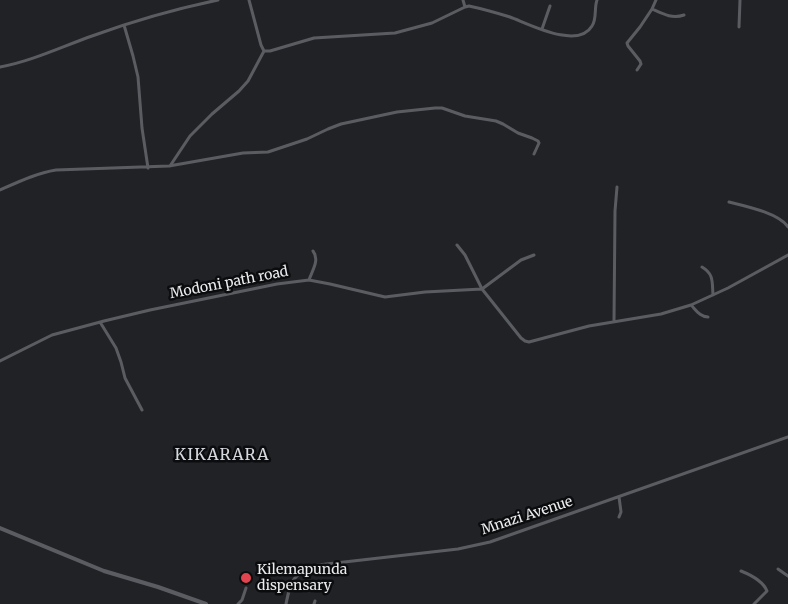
<!DOCTYPE html>
<style>
body{margin:0}
canvas{display:block;background:#202226}
</style>
<canvas width="788" height="604"></canvas>
<script>
const context = document.querySelector('canvas').getContext('2d');
context.lineJoin = 'round';
function stroke(path, color, width, dash) {
  context.strokeStyle = color;
  context.lineWidth = width;
  context.lineCap = dash ? 'butt' : 'round';
  context.setLineDash(dash || []);
  context.stroke(path);
}
function write(font, color, halo, rows, align = 'center') {
  context.font = font + ' Merriweather,serif';
  context.lineWidth = 5;
  context.setLineDash([]);
  context.textBaseline = 'middle';
  context.strokeStyle = halo;
  context.fillStyle = color;
  for (const [text, x, y, turn = 0] of rows) {
    context.save();
    context.translate(x, y);
    context.rotate((+turn || 0) * Math.PI / 180);
    context.textAlign = isNaN(turn) ? turn : align;
    if (halo) context.strokeText(text, 0, 0);
    context.fillText(text, 0, 0);
    context.restore();
  }
}
const minor = new Path2D(`
 M 249,0 L 261,45 L 264,51 L 270,51 L 314,38 L 395,33 L 432,23 L 465,7 L 469,6 C 483,9 497,13 510,17 C 529,24 578,50 592,26 C 597,19 594,8 597,0
 M 463,0 L 465,7
 M 652,9 C 663,14 672,19 684,15
 M 124,25 L 133,56 L 138,77 L 142,128 L 148,168
 M 739,27 L 740,0
 M 542,29 L 550,6
 M 0,67 C 32,61 61,47 92,36 C 133,21 175,9 218,0
 M 637,70 L 641,64 L 640,61 L 628,46 L 627,43 L 640,27 L 652,9 L 656,0
 M 170,166 L 190,136 L 212,114 L 239,91 L 248,81 L 264,51
 M 0,190 C 18,182 37,173 56,170 L 169,166 L 243,153 L 268,152 L 307,139 L 328,129 L 341,124 L 397,112 L 435,108 L 442,108 L 465,116 L 496,121 L 503,124 L 518,133 L 532,138 L 538,141 L 539,143 L 534,154
 M 729,202 C 745,206 779,213 788,227
 M 457,245 L 465,255 L 482,289 L 521,260 L 534,255
 M 702,267 C 714,274 712,282 713,295
 M 309,280 C 312,271 320,260 313,251
 M 691,305 C 696,310 700,317 708,317
 M 614,321 L 615,211 L 617,187
 M 100,322 L 116,348 L 121,362 L 125,378 L 142,410
 M 0,361 L 52,335 L 104,321 L 150,310 L 277,284 L 309,280 L 330,284 L 385,297 L 425,292 L 482,289 L 521,338 L 525,341 L 529,342 L 589,326 L 661,314 L 691,305 L 728,288 L 788,255
 M 619,497 L 621,512 L 619,517
 M 778,569 L 788,576
 M 741,571 C 751,575 763,581 767,591 L 754,604
 M 238,604 L 242,600 L 246,588
 M 286,604 C 291,578 293,575 318,565 L 458,549 L 490,542 L 788,437
 M 314,604 L 315,601`);
const tertiary = new Path2D(`
 M 0,528 L 104,571 L 158,587 L 206,604`);
const markers = [
 [246,578,6,"#e0444e"]
];
const streetNames = [
 ["Modoni path road",229,283,-11],
 ["Mnazi Avenue",527,516,-18]
];
const poiNames = [
 ["Kilemapunda",257,570],
 ["dispensary",257,586]
];
const quarterNames = [
 ["KIKARARA",222,455]
];
stroke(minor, '#5a5c61', 3);
stroke(tertiary, '#5a5c61', 4);
for (const [x, y, r, color] of markers) {
  const dot = new Path2D();
  dot.arc(x, y, r, 0, 2 * Math.PI);
  context.fillStyle = color;
  context.fill(dot);
  stroke(dot, '#0b0c0d', 2);
}
write('14px', '#ebecef', '#0b0c0d', streetNames);
write('14px', '#ebecef', '#0b0c0d', poiNames, 'left');
context.letterSpacing = '1px';
write('16px', '#d5d8de', '#0b0c0d', quarterNames);
context.letterSpacing = '0px';
</script>
